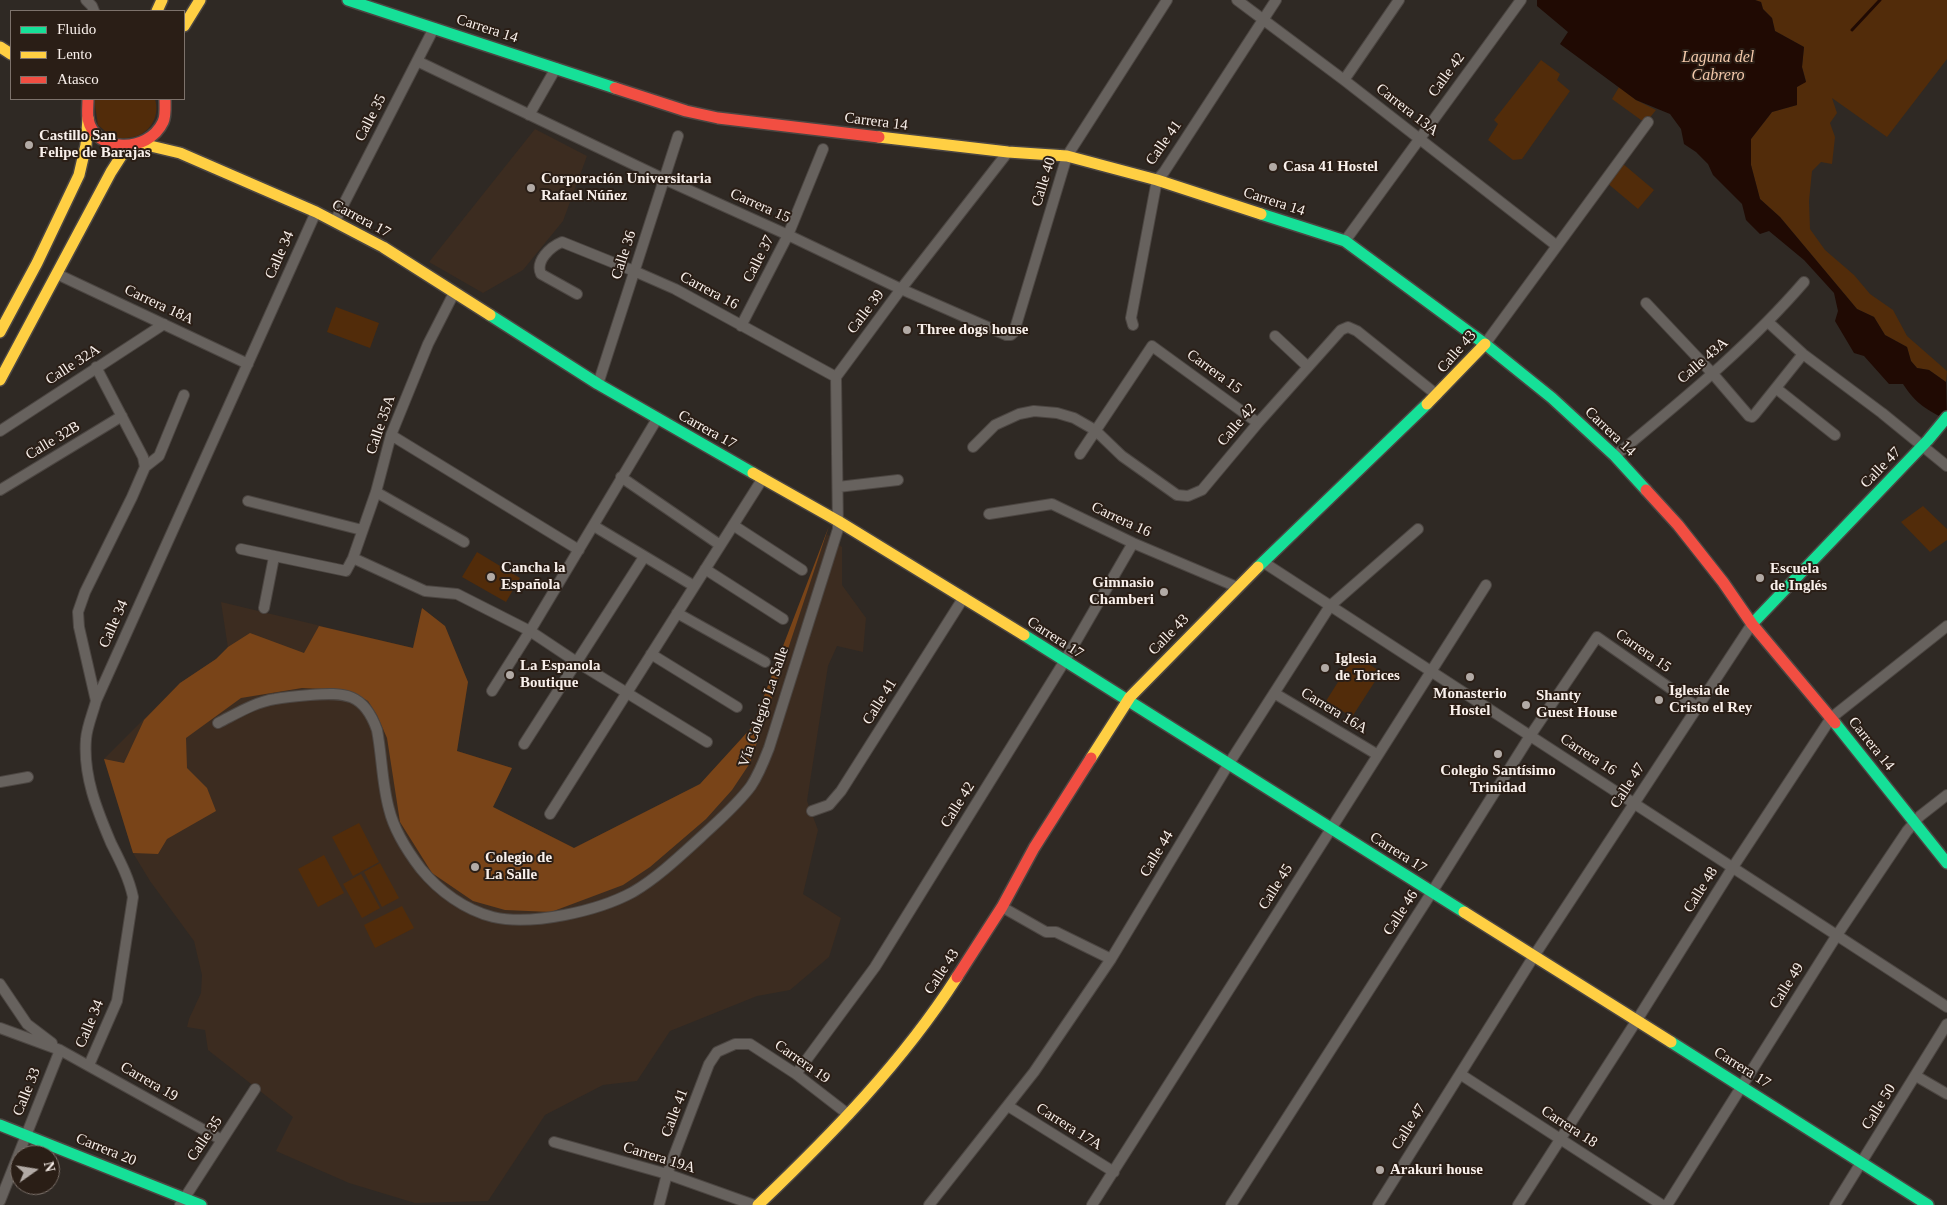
<!DOCTYPE html>
<meta charset="utf-8">
<style>
body{margin:0}
#map{position:relative;width:1947px;height:1205px;overflow:hidden;background:#2f2924;font-family:"Times New Roman",serif}
canvas{display:block}
.legend{position:absolute;left:10px;top:10px;width:175px;height:90px;box-sizing:border-box;background:#2a1e16;border:1px solid #7d726b;margin:0;padding:6px 9px;list-style:none;font-size:15px;color:#f9f0eb}
.legend li{display:flex;align-items:center;gap:10px;height:25px}
.legend b{width:25px;border:1px solid #7d726b}
.north{position:absolute;left:10px;top:1145px;width:50px;height:50px;box-sizing:border-box;background:#2a1e16;border:1px solid #7d726b;border-radius:50%;rotate:77deg;font-size:14px;font-weight:700;line-height:20px;text-align:center;color:#f9f0eb}
.north::after{content:'';display:block;margin:auto;width:18px;height:22px;background:#b2aaa5;clip-path:polygon(50% 0,100% 100%,50% 72%,0 100%)}
</style>
<div id="map">
<canvas width="1947" height="1205"></canvas>
<ul class="legend">
<li><b style="height:6px;background:#16e098"></b>Fluido</li>
<li><b style="height:6px;background:#ffcf43"></b>Lento</li>
<li><b style="height:6px;background:#f24e42"></b>Atasco</li>
</ul>
<div class="north">N</div>
</div>
<script>
const context = document.querySelector('canvas').getContext('2d');
context.lineJoin = 'round';
function fill(path, color) {
  context.fillStyle = color;
  context.fill(path, 'evenodd');
}
function stroke(path, color, width, dash) {
  context.strokeStyle = color;
  context.lineWidth = width;
  context.lineCap = dash ? 'butt' : 'round';
  context.setLineDash(dash || []);
  context.stroke(path);
}
function write(font, color, halo, rows, align = 'center') {
  context.font = font + ' "Times New Roman",serif';
  context.lineWidth = 4;
  context.setLineDash([]);
  context.textBaseline = 'middle';
  context.strokeStyle = halo;
  context.fillStyle = color;
  for (const [text, x, y, turn = 0] of rows) {
    context.save();
    context.translate(x, y);
    context.rotate((+turn || 0) * Math.PI / 180);
    context.textAlign = isNaN(turn) ? turn : align;
    if (halo) context.strokeText(text, 0, 0);
    context.fillText(text, 0, 0);
    context.restore();
  }
}
const built = new Path2D(`
 M 535,129 L 587,156 L 563,221 L 523,270 L 483,293 L 429,262 Z
 M 827,534 L 842,547 L 842,585 L 866,618 L 863,652 L 837,646 L 828,666 L 807,801 L 818,830 L 803,894 L 841,918 L 829,957 L 790,990 L 757,996 L 670,1031 L 637,1081 L 603,1085 L 545,1115 L 488,1201 L 415,1203 L 349,1183 L 276,1151 L 293,1117 L 208,1050 L 205,1030 L 187,1027 L 189,1019 L 201,993 L 202,975 L 194,941 L 150,881 L 133,853 L 104,759 L 180,683 L 216,659 L 228,648 L 221,602 L 413,648 L 422,608 L 445,626 L 468,682 L 457,751 L 512,768 L 493,807 L 574,848 L 700,784 L 752,727 Z`);
const green = new Path2D(`
 M 1755,0 L 1947,0 L 1947,59 L 1887,137 L 1832,98 L 1837,113 L 1830,123 L 1835,137 L 1832,164 L 1821,162 L 1812,171 L 1809,201 L 1810,229 L 1825,250 L 1854,275 L 1870,294 L 1893,310 L 1907,336 L 1947,371 L 1946,382 L 1929,370 L 1917,368 L 1911,361 L 1907,347 L 1885,335 L 1874,317 L 1857,309 L 1780,217 L 1760,199 L 1751,165 L 1751,139 L 1772,112 L 1797,105 L 1797,87 L 1806,81 L 1802,67 L 1804,47 L 1775,31 L 1772,18 L 1763,9 L 1761,2 Z
 M 1541,60 L 1560,74 L 1557,80 L 1570,91 L 1522,159 L 1513,160 L 1488,140 L 1498,124 L 1494,120 Z
 M 1619,87 L 1636,100 L 1656,110 L 1648,120 L 1641,120 L 1612,99 Z
 M 94,99 L 155,99 C 161,119 147,137 127,138 C 123,138 118,139 114,137 C 109,135 103,129 98,125 Z
 M 1622,163 L 1654,190 L 1638,209 L 1606,182 Z
 M 336,307 L 379,323 L 370,348 L 327,332 Z
 M 1923,506 L 1947,529 L 1947,540 L 1930,552 L 1901,522 Z
 M 477,552 L 520,578 L 506,602 L 462,577 Z
 M 1355,655 L 1381,672 L 1352,717 L 1326,701 Z
 M 359,823 L 379,862 L 353,876 L 332,837 Z
 M 324,855 L 344,893 L 318,907 L 298,869 Z
 M 380,863 L 399,898 L 382,907 L 364,872 Z
 M 361,874 L 380,908 L 362,918 L 343,884 Z
 M 402,906 L 414,928 L 375,948 L 364,925 Z`);
const forest = new Path2D(`
 M 829,526 L 750,763 L 732,790 L 706,819 L 650,867 L 623,885 L 551,912 L 505,910 L 473,901 L 432,873 L 400,822 L 387,738 L 377,715 L 368,701 L 354,693 L 344,690 L 302,688 L 241,698 L 186,738 L 187,768 L 207,788 L 216,811 L 167,839 L 158,854 L 133,853 L 104,759 L 124,763 L 144,720 L 180,683 L 216,659 L 228,647 L 250,633 L 304,653 L 319,626 L 413,648 L 422,608 L 445,626 L 468,682 L 457,751 L 512,768 L 493,807 L 574,848 L 700,784 L 752,727 Z`);
const water = new Path2D(`
 M 1537,0 L 1755,0 L 1761,2 L 1763,9 L 1772,18 L 1775,31 L 1804,47 L 1802,67 L 1806,82 L 1797,87 L 1797,105 L 1772,112 L 1751,139 L 1751,165 L 1760,199 L 1780,217 L 1857,309 L 1874,317 L 1885,335 L 1907,347 L 1911,361 L 1917,368 L 1929,370 L 1946,382 L 1947,420 C 1926,409 1917,405 1903,384 L 1889,384 L 1864,356 L 1854,353 L 1835,321 L 1838,311 L 1834,293 L 1804,260 L 1769,231 L 1760,234 L 1746,220 L 1742,204 L 1713,175 L 1708,164 L 1696,152 L 1684,144 L 1681,129 L 1670,114 L 1636,100 L 1560,44 L 1568,32 L 1537,6 Z`);
const stream = new Path2D(`
 M 1852,30 L 1880,0`);
const street = new Path2D(`
 M 86,0 L 92,6 L 94,11
 M 1237,0 L 1344,80 L 1557,246
 M 417,61 L 664,179 L 788,235 L 901,289 L 1006,335 L 1011,335 L 1014,332 L 1067,156 L 1167,0
 M 1344,80 L 1399,0
 M 529,115 L 556,68
 M 335,221 L 434,28
 M 1345,241 L 1521,0
 M 57,274 L 248,364
 M 577,294 L 541,274 C 535,261 550,247 562,242 L 634,271 L 675,289 L 836,377
 M 1646,303 L 1713,374 L 1749,416 L 1752,417 L 1755,414 L 1803,354
 M 1768,322 L 1803,354 L 1882,413 L 1947,466
 M 1133,325 L 1131,318 L 1157,180 L 1164,172 L 1276,0
 M 741,326 L 788,235 L 823,149
 M 1275,336 L 1308,367
 M 1485,344 L 1648,122
 M 96,367 L 143,457 L 145,467 L 132,497 L 85,592 L 78,612 L 79,627 L 96,701
 M 598,384 L 678,136
 M 1777,389 L 1835,435
 M 0,431 L 164,324
 M 391,435 L 579,550
 M 973,447 L 995,425 L 1019,414 L 1034,411 L 1057,413 L 1074,418 L 1095,430 L 1122,456 L 1177,495 L 1188,496 L 1202,490 L 1258,423 L 1341,330 L 1348,327 L 1357,331 L 1437,395
 M 1080,454 L 1152,346 L 1258,423
 M 1615,456 C 1681,401 1748,347 1804,282
 M 145,467 L 159,456 L 184,395
 M 621,477 L 720,545
 M 838,487 L 898,480
 M 0,490 L 122,416
 M 376,492 L 464,542
 M 248,501 L 362,530
 M 989,514 L 1052,504 L 1133,543 L 1237,587
 M 733,525 L 802,570
 M 594,526 L 694,586
 M 241,549 L 346,571 L 353,558 L 376,492 L 391,435 L 428,344 L 454,293
 M 353,558 L 425,591 L 457,594 L 530,631 L 575,661 L 707,742
 M 1263,562 L 1947,1007
 M 705,569 L 783,619
 M 264,608 L 274,557
 M 677,613 L 765,662
 M 651,654 L 737,707
 M 492,691 L 530,631 L 657,419
 M 1274,693 L 1378,755
 M 218,723 C 236,714 255,702 275,699 C 286,697 298,696 310,695 C 345,692 364,693 377,730 C 382,756 382,784 389,809 C 394,830 408,852 421,869 C 439,891 465,910 493,917 C 532,926 598,911 633,892 C 658,877 679,857 701,837 C 718,821 737,805 751,786 C 759,774 764,761 769,748 L 838,529 L 836,377 L 901,289 L 1008,152
 M 524,744 L 644,557
 M 0,782 L 28,777
 M 812,811 L 829,805 L 841,791 L 964,597
 M 550,814 L 763,478
 M 1002,907 L 1046,932 L 1056,932 L 1111,959
 M 0,984 L 27,1024 L 52,1043
 M 0,1028 L 60,1050 L 222,1140
 M 89,1065 L 117,1001 L 133,897 C 129,878 120,861 111,843 C 97,810 83,776 86,739 C 87,726 93,713 96,701 L 316,212
 M 796,1074 L 875,967 L 1064,662 L 1133,543
 M 1460,1074 L 1662,1205
 M 1916,1076 L 1947,1094
 M 1008,1106 L 1114,1172
 M 554,1142 L 667,1174 L 754,1205
 M 0,1201 L 60,1050
 M 180,1205 L 255,1089
 M 659,1205 L 667,1174 L 709,1064 L 717,1052 L 735,1044 L 750,1044 L 796,1074 L 849,1115
 M 929,1205 L 1034,1072 L 1111,959 L 1228,765 L 1330,606 L 1418,529
 M 1092,1205 L 1486,585
 M 1231,1205 L 1432,892 L 1530,736 L 1597,637 L 1697,707
 M 1378,1205 L 1534,956 L 1752,624
 M 1518,1205 L 1637,1020 L 1733,867 L 1831,718 L 1947,626
 M 1667,1205 L 1837,935 L 1907,831 L 1920,816 L 1947,795
 M 1835,1205 L 1947,1024`);
const fast = new Path2D(`
 M 348,0 L 615,88
 M 1261,214 L 1345,241 L 1485,344 L 1552,398 L 1615,456 L 1646,490
 M 490,315 L 598,384 L 753,473
 M 1258,567 L 1427,404
 M 1752,624 L 1928,440 L 1947,417
 M 1024,635 L 1464,912
 M 1835,723 L 1947,863
 M 1671,1042 L 1928,1205
 M 0,1125 L 201,1205`);
const slow = new Path2D(`
 M 157,11 L 162,0
 M 184,26 L 200,0
 M 0,47 L 11,54
 M 879,137 L 1008,152 L 1067,156 L 1157,180 L 1261,214
 M 142,144 L 180,153 L 316,212 L 383,247 L 490,315
 M 0,332 L 37,263 L 79,175 L 86,145 L 88,118
 M 0,380 L 111,172 L 127,147
 M 1427,404 L 1485,344
 M 753,473 L 838,521 L 1024,635
 M 1091,758 L 1130,697 L 1258,567
 M 1464,912 L 1671,1042
 M 758,1205 C 831,1135 902,1063 957,977`);
const jam = new Path2D(`
 M 615,88 L 686,111 L 718,118 L 879,137
 M 88,99 C 88,105 87,113 88,119 C 95,153 148,154 163,122 C 166,116 165,106 165,99
 M 1646,490 L 1678,525 L 1723,582 L 1752,624 L 1835,723
 M 957,977 L 1002,907 L 1034,848 L 1091,758`);
const markers = [
 [29,145,5,"#b2aaa5"],
 [1273,167,5,"#b2aaa5"],
 [531,188,5,"#b2aaa5"],
 [907,330,5,"#b2aaa5"],
 [491,577,5,"#b2aaa5"],
 [1760,578,5,"#b2aaa5"],
 [1164,592,5,"#b2aaa5"],
 [1325,668,5,"#b2aaa5"],
 [510,675,5,"#b2aaa5"],
 [1470,677,5,"#b2aaa5"],
 [1659,700,5,"#b2aaa5"],
 [1526,705,5,"#b2aaa5"],
 [1498,754,5,"#b2aaa5"],
 [475,867,5,"#b2aaa5"],
 [1380,1170,5,"#b2aaa5"]
];
const streetNames = [
 ["Carrera 14",487,29,18],
 ["Calle 42",1447,75,-54],
 ["Carrera 13A",1407,110,38],
 ["Calle 35",371,118,-63],
 ["Carrera 14",876,122,7],
 ["Calle 41",1164,143,-55],
 ["Calle 40",1044,182,-73],
 ["Carrera 14",1274,202,18],
 ["Carrera 15",760,206,24],
 ["Carrera 17",361,219,28],
 ["Calle 34",280,255,-66],
 ["Calle 36",624,255,-72],
 ["Calle 37",759,259,-63],
 ["Carrera 16",709,291,28],
 ["Carrera 18A",159,305,25],
 ["Calle 39",866,312,-53],
 ["Calle 43",1457,352,-49],
 ["Calle 43A",1703,361,-41],
 ["Calle 32A",73,365,-33],
 ["Carrera 15",1214,372,36],
 ["Calle 35A",381,425,-71],
 ["Calle 42",1237,425,-50],
 ["Carrera 17",707,430,29],
 ["Carrera 14",1610,432,44],
 ["Calle 32B",53,441,-31],
 ["Calle 47",1881,468,-46],
 ["Carrera 16",1121,520,25],
 ["Calle 34",114,624,-66],
 ["Calle 43",1169,635,-46],
 ["Carrera 17",1055,638,33],
 ["Carrera 15",1643,651,35],
 ["Calle 41",880,702,-58],
 ["Vía Colegio La Salle",764,707,-71],
 ["Carrera 16A",1334,711,31],
 ["Carrera 14",1871,744,51],
 ["Carrera 16",1588,755,33],
 ["Calle 47",1628,786,-57],
 ["Calle 42",958,805,-58],
 ["Carrera 17",1398,853,32],
 ["Calle 44",1157,854,-59],
 ["Calle 45",1276,887,-58],
 ["Calle 48",1701,890,-58],
 ["Calle 46",1401,913,-57],
 ["Calle 43",942,972,-57],
 ["Calle 49",1787,986,-58],
 ["Calle 34",90,1024,-67],
 ["Carrera 19",802,1062,35],
 ["Carrera 17",1742,1068,32],
 ["Carrera 19",149,1082,30],
 ["Calle 33",27,1092,-68],
 ["Calle 50",1879,1107,-58],
 ["Calle 41",675,1113,-69],
 ["Carrera 17A",1069,1127,32],
 ["Calle 47",1409,1127,-58],
 ["Carrera 18",1569,1127,33],
 ["Calle 35",205,1139,-56],
 ["Carrera 20",106,1150,22],
 ["Carrera 19A",659,1158,17]
];
const poiNames = [
 ["Castillo San",39,136],
 ["Felipe de Barajas",39,153],
 ["Casa 41 Hostel",1283,167],
 ["Corporación Universitaria",541,179],
 ["Rafael Núñez",541,196],
 ["Three dogs house",917,330],
 ["Cancha la",501,568],
 ["Española",501,585],
 ["Escuela",1770,569],
 ["de Inglés",1770,586],
 ["Gimnasio",1154,583,"right"],
 ["Chamberi",1154,600,"right"],
 ["Iglesia",1335,659],
 ["de Torices",1335,676],
 ["La Espanola",520,666],
 ["Boutique",520,683],
 ["Iglesia de",1669,691],
 ["Cristo el Rey",1669,708],
 ["Monasterio",1470,694,"center"],
 ["Hostel",1470,711,"center"],
 ["Shanty",1536,696],
 ["Guest House",1536,713],
 ["Colegio Santísimo",1498,771,"center"],
 ["Trinidad",1498,788,"center"],
 ["Colegio de",485,858],
 ["La Salle",485,875],
 ["Arakuri house",1390,1170]
];
const waterNames = [
 ["Laguna del",1718,58],
 ["Cabrero",1718,76]
];
fill(built, '#3c2c20');
fill(green, '#522c0a');
fill(forest, '#794418');
fill(water, '#200a03');
stroke(stream, '#200a03', 3);
stroke(street, '#4c4642', 12);
stroke(fast, '#4c4642', 14);
stroke(slow, '#4c4642', 14);
stroke(jam, '#4c4642', 14);
stroke(street, '#67625e', 10);
stroke(fast, '#16e098', 11);
stroke(slow, '#ffcf43', 11);
stroke(jam, '#f24e42', 11);
for (const [x, y, r, color] of markers) {
  const dot = new Path2D();
  dot.arc(x, y, r, 0, 2 * Math.PI);
  context.fillStyle = color;
  context.fill(dot);
  stroke(dot, '#2a1e16', 2);
}
write('15px', '#f9f0eb', '#2a1e16', streetNames);
write('bold 15px', '#f9f0eb', '#2a1e16', poiNames, 'left');
write('italic 16px', '#f4c9ab', '#2a1e16', waterNames);
</script>
